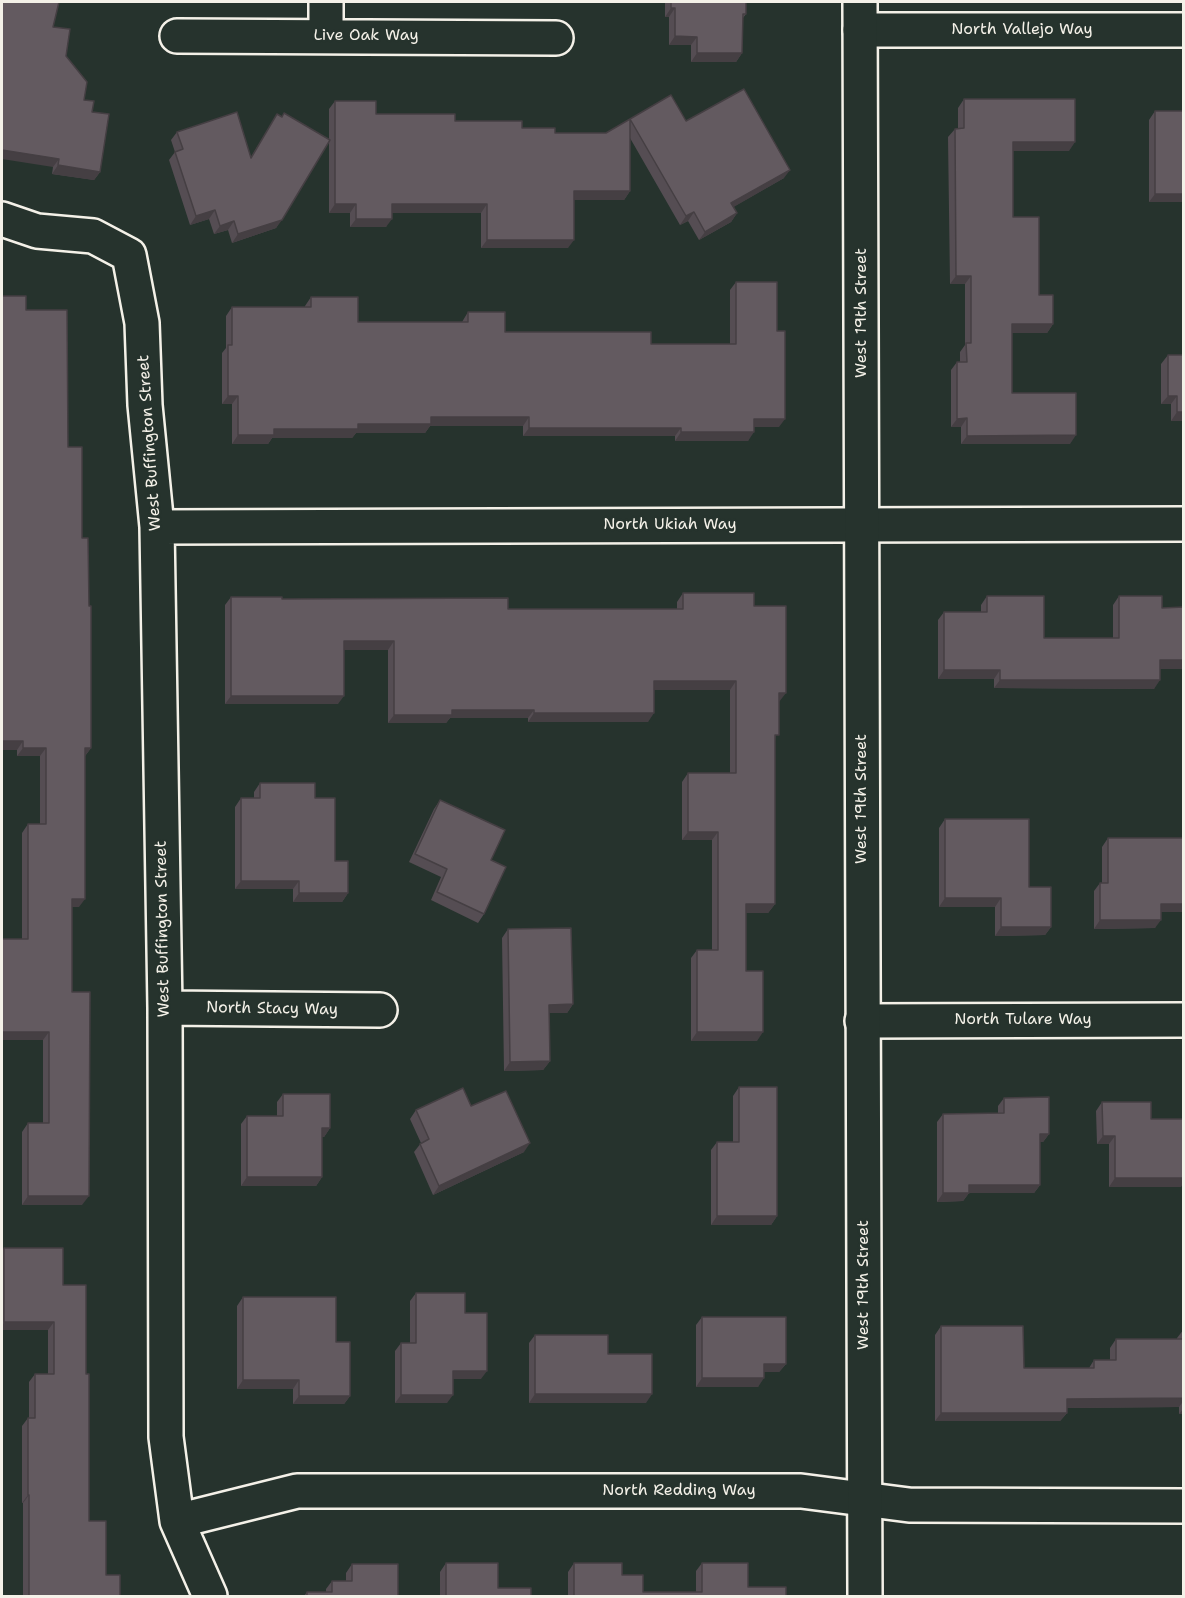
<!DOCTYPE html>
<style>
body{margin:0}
#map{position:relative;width:1185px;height:1598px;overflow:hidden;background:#26332d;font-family:"Shantell Sans",sans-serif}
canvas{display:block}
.frame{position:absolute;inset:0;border:3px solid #f4f1e8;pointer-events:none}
</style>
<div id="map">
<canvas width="1185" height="1598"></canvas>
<div class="frame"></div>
</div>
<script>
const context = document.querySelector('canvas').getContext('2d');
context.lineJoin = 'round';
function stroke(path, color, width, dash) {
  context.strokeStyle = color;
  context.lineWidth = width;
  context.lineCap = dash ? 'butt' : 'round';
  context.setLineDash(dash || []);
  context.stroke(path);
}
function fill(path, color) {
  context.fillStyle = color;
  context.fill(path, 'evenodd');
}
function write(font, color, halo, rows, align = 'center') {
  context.font = font + ' "Shantell Sans",sans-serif';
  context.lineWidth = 4.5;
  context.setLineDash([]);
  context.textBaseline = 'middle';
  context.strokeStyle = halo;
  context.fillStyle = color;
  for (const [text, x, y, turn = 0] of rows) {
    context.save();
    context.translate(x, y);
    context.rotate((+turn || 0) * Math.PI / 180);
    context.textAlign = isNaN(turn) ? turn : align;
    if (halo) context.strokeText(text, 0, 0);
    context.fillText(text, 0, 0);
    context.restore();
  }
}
const street = new Path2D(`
 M 326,2 L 326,36
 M 860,30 L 1184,30
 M 177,36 L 556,38
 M 2,219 L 37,231 L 93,236 L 129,255 L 142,323 L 145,405 L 157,527 L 165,1008 L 166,1437 L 177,1521 L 210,1596
 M 157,527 L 1184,524
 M 165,1008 L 380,1010
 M 862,1021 L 1184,1020
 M 177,1521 L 297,1491 L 801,1491 L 909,1505 L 1184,1506`);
const secondary = new Path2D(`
 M 860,2 L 865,1596`);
const wall = new Path2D(`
 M 665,2 L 746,2 L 746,14 L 743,18 L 742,53 L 736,62 L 691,62 L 691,45 L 669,45 L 669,17 L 665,17 Z
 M 53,27 L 84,100 L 92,112 L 100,172 L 94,180 L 52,174 L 53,167 Z
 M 671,95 L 686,121 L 784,178 L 733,207 L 737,213 L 731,222 L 699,240 L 688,221 L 680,225 L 630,138 L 630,191 L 624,200 L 574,200 L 568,248 L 481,248 L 481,213 L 392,213 L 386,227 L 350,227 L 350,213 L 329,213 L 329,141 L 276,228 L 232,243 L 228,230 L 214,234 L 209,219 L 190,225 L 169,160 L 175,152 L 171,140 L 177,132 L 251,157 L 277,114 L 329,139 L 329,109 L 335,101 L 376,114 L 455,121 L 555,133 L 606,133 Z
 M 964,99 L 1069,151 L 1013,151 L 1013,217 L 1039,295 L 1053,324 L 1047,333 L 1012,333 L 1012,393 L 1070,444 L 961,444 L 961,427 L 951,427 L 951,370 L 957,362 L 960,362 L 960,352 L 965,345 L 965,284 L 950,284 L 948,137 L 955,129 L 958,128 L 958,108 Z
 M 1184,109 L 1184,199 L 1181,202 L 1149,202 L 1149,120 L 1155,111 L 1183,111 Z
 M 736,282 L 777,331 L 779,427 L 754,427 L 748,441 L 675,441 L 675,436 L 523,436 L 523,426 L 430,426 L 425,433 L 356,433 L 352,438 L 272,438 L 268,444 L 232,444 L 232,404 L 222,404 L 222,353 L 226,348 L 226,316 L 232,307 L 305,307 L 305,306 L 311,297 L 358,322 L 462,322 L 468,312 L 505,332 L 651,344 L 730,344 L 730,290 Z
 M 26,310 L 68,447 L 82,538 L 91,748 L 85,756 L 79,907 L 72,907 L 72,992 L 82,1205 L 22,1205 L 22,1132 L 28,1123 L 43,1123 L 43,1040 L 2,1040 L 22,939 L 22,833 L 28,824 L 40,824 L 40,756 L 17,756 L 17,750 L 2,750 Z
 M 1168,355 L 1184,355 L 1184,421 L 1171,421 L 1171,404 L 1161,404 L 1161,364 Z
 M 683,593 L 754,606 L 779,702 L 775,741 L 775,904 L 768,913 L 746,913 L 746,971 L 757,1041 L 691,1041 L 691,958 L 697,950 L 712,950 L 712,840 L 682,840 L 682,782 L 688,773 L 730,773 L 730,690 L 654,690 L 648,722 L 528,722 L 528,718 L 450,718 L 446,723 L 388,723 L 388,650 L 344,650 L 338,704 L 225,704 L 225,605 L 231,597 L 508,609 L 677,609 L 677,602 Z
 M 987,596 L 1044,638 L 1113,638 L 1113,605 L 1119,596 L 1162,608 L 1184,669 L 1160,669 L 1154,689 L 994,688 L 994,679 L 938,679 L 938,620 L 944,612 L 981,612 L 981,605 Z
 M 260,783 L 315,798 L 335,861 L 348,893 L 342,902 L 293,902 L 293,889 L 235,889 L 235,807 L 241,798 L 254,798 L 254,792 Z
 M 440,800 L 491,860 L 484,914 L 478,923 L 431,900 L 441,877 L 409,862 L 434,809 Z
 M 945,819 L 1029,887 L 1051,927 L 1045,935 L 995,936 L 995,907 L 939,907 L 939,828 Z
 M 1108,838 L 1184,912 L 1161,912 L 1155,928 L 1094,929 L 1094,891 L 1100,883 L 1102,883 L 1102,847 Z
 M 508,929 L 573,1004 L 567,1013 L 549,1013 L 550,1061 L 543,1070 L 504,1071 L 502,938 Z
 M 739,1087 L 777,1216 L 771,1225 L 711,1225 L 711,1150 L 717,1142 L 733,1142 L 733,1096 Z
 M 283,1094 L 330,1128 L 324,1137 L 322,1137 L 322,1177 L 316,1186 L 241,1186 L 241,1124 L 247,1116 L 277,1116 L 277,1102 Z
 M 1004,1098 L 1049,1134 L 1043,1142 L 1040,1142 L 1040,1185 L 1034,1193 L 969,1193 L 963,1201 L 937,1202 L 937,1122 L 943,1114 L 998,1113 L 998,1106 Z
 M 1102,1102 L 1151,1119 L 1181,1187 L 1109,1187 L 1109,1144 L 1097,1144 L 1096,1111 Z
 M 471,1106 L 524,1152 L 433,1195 L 414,1152 L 421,1143 L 410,1119 L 416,1110 Z
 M 4,1248 L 63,1285 L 86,1374 L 89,1521 L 106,1575 L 120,1596 L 23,1596 L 23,1503 L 22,1503 L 22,1426 L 28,1418 L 29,1418 L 29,1382 L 35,1374 L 48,1374 L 48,1330 L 2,1330 L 2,1252 Z
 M 416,1293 L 465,1313 L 481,1379 L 453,1379 L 447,1403 L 395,1403 L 395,1351 L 401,1343 L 410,1343 L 410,1301 Z
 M 243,1297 L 336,1342 L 350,1396 L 344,1404 L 293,1404 L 293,1389 L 237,1389 L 237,1306 Z
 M 702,1317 L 786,1364 L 779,1372 L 764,1372 L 758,1387 L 696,1387 L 696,1325 Z
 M 941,1326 L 1024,1368 L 1089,1368 L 1094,1360 L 1110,1360 L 1110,1348 L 1116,1339 L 1177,1339 L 1177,1338 L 1184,1329 L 1184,1414 L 1179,1414 L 1179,1407 L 1067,1408 L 1067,1413 L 1060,1421 L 935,1421 L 935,1335 Z
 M 535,1335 L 646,1403 L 529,1403 L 529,1343 Z
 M 446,1563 L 498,1588 L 531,1596 L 440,1596 L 440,1572 Z
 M 574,1563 L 622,1575 L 643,1592 L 696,1592 L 696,1571 L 702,1563 L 748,1587 L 786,1596 L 568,1596 L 568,1572 Z
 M 352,1564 L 398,1596 L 304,1596 L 307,1592 L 326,1592 L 326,1589 L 332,1581 L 346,1581 L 346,1573 Z`);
const shadedWall = new Path2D(`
 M 671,8 L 675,8 L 669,17 L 665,17 Z
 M 675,36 L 697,37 L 691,45 L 669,45 Z
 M 697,53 L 742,53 L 736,62 L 691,62 Z
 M 1013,142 L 1075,142 L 1069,151 L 1007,151 Z
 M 2,150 L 59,159 L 53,167 L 2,159 Z
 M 58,165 L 100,172 L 94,180 L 52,174 Z
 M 790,170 L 784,178 L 725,212 L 731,203 Z
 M 574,191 L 630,191 L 624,200 L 568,200 Z
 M 1155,194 L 1184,194 L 1184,199 L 1181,202 L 1149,202 Z
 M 335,204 L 356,204 L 350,213 L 329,213 Z
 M 392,204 L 487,204 L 481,213 L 386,213 Z
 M 215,210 L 209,219 L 190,225 L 196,216 Z
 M 694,212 L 688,221 L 680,225 L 686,216 Z
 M 737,213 L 731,222 L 699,240 L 705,232 Z
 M 356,219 L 392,219 L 386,227 L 350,227 Z
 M 282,220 L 276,228 L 232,243 L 238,234 Z
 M 234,221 L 228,230 L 214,234 L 220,226 Z
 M 487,240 L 574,240 L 568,248 L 481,248 Z
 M 956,276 L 971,276 L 965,284 L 950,284 Z
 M 1012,324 L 1053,324 L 1047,333 L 1006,333 Z
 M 228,396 L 238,396 L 232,404 L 222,404 Z
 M 1168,396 L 1177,396 L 1171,404 L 1161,404 Z
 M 1177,412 L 1184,412 L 1184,421 L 1171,421 Z
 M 431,417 L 529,417 L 523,426 L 430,426 L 425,433 L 356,433 L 352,438 L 272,438 L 268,444 L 232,444 L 238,435 L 274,429 L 358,424 Z
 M 967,418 L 961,427 L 951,427 L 957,419 Z
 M 754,419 L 785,419 L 779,427 L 748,427 Z
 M 529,428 L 681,428 L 675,436 L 523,436 Z
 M 681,432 L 754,432 L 748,441 L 675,441 Z
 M 1076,435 L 1070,444 L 961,444 L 967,436 Z
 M 344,641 L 394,641 L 388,650 L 338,650 Z
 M 1160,660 L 1184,660 L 1184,669 L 1154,669 Z
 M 944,670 L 1000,670 L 994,679 L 938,679 Z
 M 1000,680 L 1160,680 L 1154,689 L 994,688 Z
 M 654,681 L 736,681 L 730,690 L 648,690 Z
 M 779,693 L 786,693 L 779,702 L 773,702 Z
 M 231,696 L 344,696 L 338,704 L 225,704 Z
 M 452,710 L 534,710 L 528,718 L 450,718 L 446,723 L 388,723 L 394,715 Z
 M 534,713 L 654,713 L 648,722 L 528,722 Z
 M 2,741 L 23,741 L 17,750 L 2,750 Z
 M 23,748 L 46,748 L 40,756 L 17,756 Z
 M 85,748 L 91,748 L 85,756 Z
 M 688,832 L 718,832 L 712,840 L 682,840 Z
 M 241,881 L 299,881 L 293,889 L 235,889 Z
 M 299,893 L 348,893 L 342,902 L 293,902 Z
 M 945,898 L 1001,898 L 995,907 L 939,907 Z
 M 72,899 L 85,899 L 79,907 L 66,907 Z
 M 746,904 L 775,904 L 768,913 L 740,913 Z
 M 1161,904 L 1184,904 L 1184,912 L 1155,912 Z
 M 1100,920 L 1161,920 L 1155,928 L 1094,929 Z
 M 1001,927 L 1051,927 L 1045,935 L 995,936 Z
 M 573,1004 L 567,1013 L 543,1013 L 549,1005 Z
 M 2,1032 L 49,1032 L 43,1040 L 2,1040 Z
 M 697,1032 L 763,1032 L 757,1041 L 691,1041 Z
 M 550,1061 L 543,1070 L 504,1071 L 510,1062 Z
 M 322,1128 L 330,1128 L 324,1137 L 316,1137 Z
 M 1040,1134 L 1049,1134 L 1043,1142 L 1034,1142 Z
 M 1103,1136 L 1115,1136 L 1109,1144 L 1097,1144 Z
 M 530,1143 L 524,1152 L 433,1195 L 439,1186 Z
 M 247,1177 L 322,1177 L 316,1186 L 241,1186 Z
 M 1115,1178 L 1184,1178 L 1184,1183 L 1181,1187 L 1109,1187 Z
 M 969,1185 L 1040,1185 L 1034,1193 L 969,1193 L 963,1201 L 937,1202 L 943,1193 Z
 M 28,1196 L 89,1196 L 82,1205 L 22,1205 Z
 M 717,1216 L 777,1216 L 771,1225 L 711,1225 Z
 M 4,1322 L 54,1322 L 48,1330 L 2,1330 L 2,1326 Z
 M 764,1364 L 786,1364 L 779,1372 L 758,1372 Z
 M 453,1371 L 487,1371 L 481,1379 L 447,1379 Z
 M 702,1378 L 764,1378 L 758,1387 L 696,1387 Z
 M 243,1380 L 299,1380 L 293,1389 L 237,1389 Z
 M 535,1394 L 652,1394 L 646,1403 L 529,1403 Z
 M 401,1395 L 453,1395 L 447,1403 L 395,1403 Z
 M 299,1396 L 350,1396 L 344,1404 L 293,1404 Z
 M 1184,1398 L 1184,1400 L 1179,1407 L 1060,1408 L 1067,1399 Z
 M 1184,1408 L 1184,1414 L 1179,1414 Z
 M 941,1413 L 1067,1413 L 1060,1421 L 935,1421 Z
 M 28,1495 L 29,1495 L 23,1503 L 22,1503 Z`);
const building = new Path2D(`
 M 2,2 L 59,2 L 53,27 L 70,29 L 66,56 L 87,82 L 84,100 L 94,101 L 92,112 L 109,114 L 100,172 L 58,165 L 59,159 L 2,150 Z
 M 671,2 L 746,2 L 746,14 L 743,14 L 742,53 L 697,53 L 697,37 L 675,36 L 675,8 L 671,8 Z
 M 744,89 L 790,170 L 731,203 L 737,213 L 705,232 L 694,212 L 686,216 L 630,119 L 671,95 L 686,121 Z
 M 964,99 L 1075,99 L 1075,142 L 1013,142 L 1013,217 L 1039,217 L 1039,295 L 1053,295 L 1053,324 L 1012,324 L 1012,393 L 1076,393 L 1076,435 L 967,436 L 967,418 L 957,419 L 957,362 L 967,362 L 966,343 L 971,343 L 971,276 L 956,276 L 955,129 L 964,128 Z
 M 335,101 L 376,101 L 376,114 L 455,114 L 455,121 L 522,121 L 522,128 L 555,128 L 555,133 L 606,133 L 630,119 L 630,191 L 574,191 L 574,240 L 487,240 L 487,204 L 392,204 L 392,219 L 356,219 L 356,204 L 335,204 Z
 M 1155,111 L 1184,111 L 1184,194 L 1155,194 Z
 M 237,112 L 251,158 L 277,114 L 282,117 L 284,113 L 330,140 L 282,220 L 238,234 L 234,221 L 220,226 L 215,210 L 196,216 L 175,152 L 183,149 L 177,132 Z
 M 736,282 L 777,282 L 777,331 L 785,331 L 785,419 L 754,419 L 754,432 L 681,432 L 681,428 L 529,428 L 529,417 L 431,417 L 431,424 L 358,424 L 358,429 L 274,429 L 274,435 L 238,435 L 238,396 L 228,396 L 228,345 L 232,345 L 232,307 L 311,307 L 311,297 L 358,297 L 358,322 L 468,322 L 468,312 L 505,312 L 505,332 L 651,332 L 651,344 L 736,344 Z
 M 2,296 L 26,296 L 26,310 L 67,310 L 68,447 L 82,447 L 82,538 L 88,538 L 89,606 L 91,606 L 91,748 L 85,748 L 85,899 L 72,899 L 72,992 L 90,992 L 89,1196 L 28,1196 L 28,1123 L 49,1123 L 49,1032 L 2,1032 L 2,939 L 28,939 L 28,824 L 46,824 L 46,748 L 23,748 L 23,741 L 2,741 Z
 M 1168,355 L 1184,355 L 1184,412 L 1177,412 L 1177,396 L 1168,396 Z
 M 683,593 L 754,593 L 754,606 L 786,606 L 786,693 L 779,693 L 779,735 L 775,735 L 775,904 L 746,904 L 746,971 L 763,971 L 763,1032 L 697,1032 L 697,950 L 718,950 L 718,832 L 688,832 L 688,773 L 736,773 L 736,681 L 654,681 L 654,713 L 534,713 L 534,710 L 452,710 L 452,715 L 394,715 L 394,641 L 344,641 L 344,696 L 231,696 L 231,597 L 282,597 L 282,599 L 508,598 L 508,609 L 683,609 Z
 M 987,596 L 1044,596 L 1044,638 L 1119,638 L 1119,596 L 1162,596 L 1162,608 L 1184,607 L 1184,660 L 1160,660 L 1160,680 L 1000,680 L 1000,670 L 944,670 L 944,612 L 987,612 Z
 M 260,783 L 315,783 L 315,798 L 335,798 L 335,861 L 348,861 L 348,893 L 299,893 L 299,881 L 241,881 L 241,798 L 260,798 Z
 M 440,800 L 505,830 L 491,860 L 506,867 L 484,914 L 437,892 L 447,869 L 415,854 Z
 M 945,819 L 1029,819 L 1029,887 L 1051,887 L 1051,927 L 1001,927 L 1001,898 L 945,898 Z
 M 1108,838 L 1184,838 L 1184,904 L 1161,904 L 1161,920 L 1100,920 L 1100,883 L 1108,883 Z
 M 571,928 L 573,1004 L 549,1005 L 550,1061 L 510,1062 L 508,929 Z
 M 739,1087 L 777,1087 L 777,1216 L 717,1216 L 717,1142 L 739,1142 Z
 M 463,1088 L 471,1106 L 506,1091 L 530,1143 L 439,1186 L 420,1144 L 429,1139 L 416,1110 Z
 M 283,1094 L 330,1094 L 330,1128 L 322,1128 L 322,1177 L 247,1177 L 247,1116 L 283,1116 Z
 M 1049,1097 L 1049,1134 L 1040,1134 L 1040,1185 L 969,1185 L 969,1193 L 943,1193 L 943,1114 L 1004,1113 L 1004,1098 Z
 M 1102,1102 L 1151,1102 L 1151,1119 L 1184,1119 L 1184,1178 L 1115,1178 L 1115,1136 L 1103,1136 Z
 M 4,1248 L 63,1248 L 63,1285 L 86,1285 L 86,1374 L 89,1374 L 89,1521 L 106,1521 L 106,1575 L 120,1575 L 120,1596 L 29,1596 L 29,1495 L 28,1495 L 28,1418 L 35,1418 L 35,1374 L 54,1374 L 54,1322 L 4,1322 Z
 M 416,1293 L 465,1293 L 465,1313 L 487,1313 L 487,1371 L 453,1371 L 453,1395 L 401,1395 L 401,1343 L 416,1343 Z
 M 243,1297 L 336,1297 L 336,1342 L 350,1342 L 350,1396 L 299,1396 L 299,1380 L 243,1380 Z
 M 702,1317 L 786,1317 L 786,1364 L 764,1364 L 764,1378 L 702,1378 Z
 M 941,1326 L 1023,1326 L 1024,1368 L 1094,1368 L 1094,1360 L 1116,1360 L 1116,1339 L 1183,1339 L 1183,1329 L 1184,1329 L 1184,1398 L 1067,1399 L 1067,1413 L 941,1413 Z
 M 535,1335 L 608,1335 L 608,1354 L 652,1354 L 652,1394 L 535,1394 Z
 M 446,1563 L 498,1563 L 498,1588 L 531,1588 L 531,1596 L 446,1596 Z
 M 574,1563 L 622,1563 L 622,1575 L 643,1575 L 643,1592 L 702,1592 L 702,1563 L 748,1563 L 748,1587 L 786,1587 L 786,1596 L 574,1596 Z
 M 352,1564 L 398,1564 L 398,1596 L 307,1596 L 307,1592 L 332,1592 L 332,1581 L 352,1581 Z`);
const streetNames = [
 ["North Vallejo Way",1022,30],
 ["Live Oak Way",366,36],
 ["West 19th Street",862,313,-90],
 ["West Buffington Street",150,443,-94],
 ["North Ukiah Way",670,525],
 ["West 19th Street",862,799,-90],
 ["West Buffington Street",163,929,-91],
 ["North Stacy Way",272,1009,1],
 ["North Tulare Way",1023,1020],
 ["West 19th Street",864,1285,-90],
 ["North Redding Way",679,1491]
];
stroke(street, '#f4f1e8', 38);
stroke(secondary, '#f4f1e8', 38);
stroke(street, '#26332d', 33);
stroke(secondary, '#26332d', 33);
fill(wall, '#554d53');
fill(shadedWall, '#453f43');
fill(building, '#635a60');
stroke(building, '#453f43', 1.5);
write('16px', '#f4f1e8', '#26332d', streetNames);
</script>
